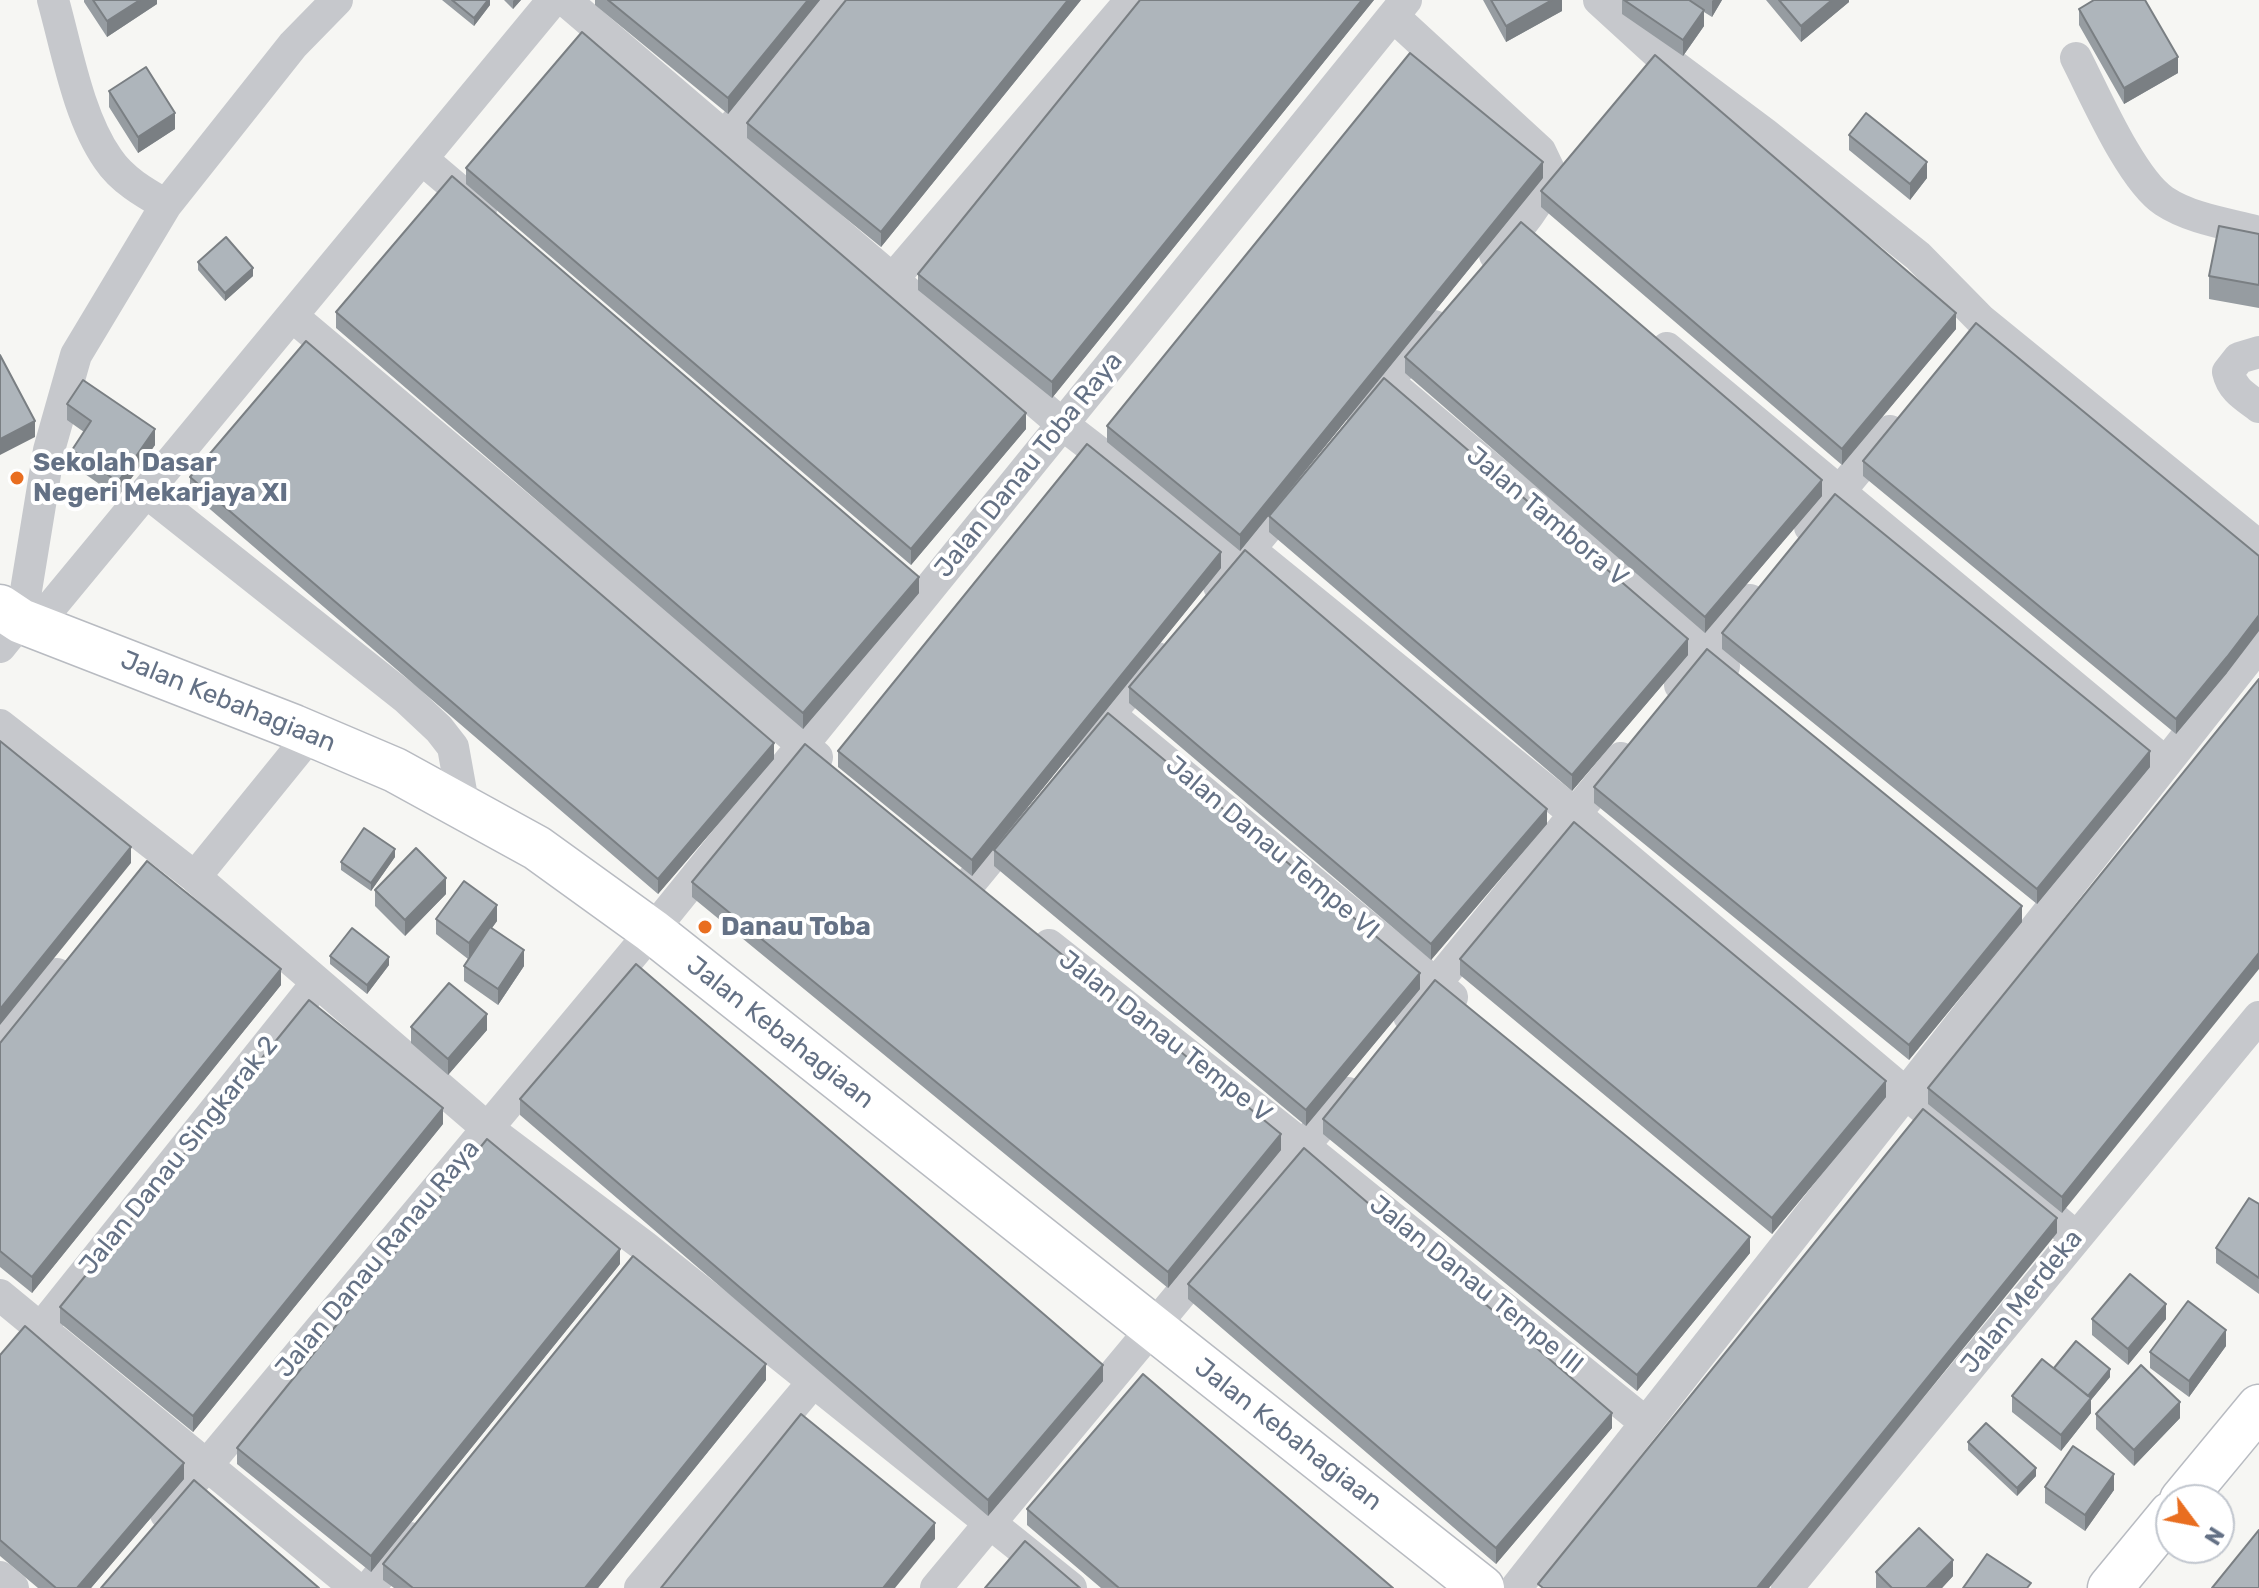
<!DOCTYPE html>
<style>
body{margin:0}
#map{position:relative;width:2259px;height:1588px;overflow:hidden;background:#f6f6f3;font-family:Rubik,sans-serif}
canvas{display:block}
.north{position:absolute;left:2155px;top:1484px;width:80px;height:80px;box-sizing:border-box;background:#fff;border:2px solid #c1c6ce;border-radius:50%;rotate:122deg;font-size:22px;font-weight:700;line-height:32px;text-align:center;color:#647185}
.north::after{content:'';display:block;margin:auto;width:28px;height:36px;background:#e96e20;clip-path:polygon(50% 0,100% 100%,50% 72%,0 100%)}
</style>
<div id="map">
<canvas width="2259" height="1588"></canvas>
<div class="north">N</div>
</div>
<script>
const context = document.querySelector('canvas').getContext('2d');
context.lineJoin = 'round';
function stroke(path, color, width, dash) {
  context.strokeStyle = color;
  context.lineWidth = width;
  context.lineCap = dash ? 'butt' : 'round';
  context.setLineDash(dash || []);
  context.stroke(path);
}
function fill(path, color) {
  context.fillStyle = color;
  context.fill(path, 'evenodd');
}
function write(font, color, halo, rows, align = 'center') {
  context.font = font + ' Rubik,sans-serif';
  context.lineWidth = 8;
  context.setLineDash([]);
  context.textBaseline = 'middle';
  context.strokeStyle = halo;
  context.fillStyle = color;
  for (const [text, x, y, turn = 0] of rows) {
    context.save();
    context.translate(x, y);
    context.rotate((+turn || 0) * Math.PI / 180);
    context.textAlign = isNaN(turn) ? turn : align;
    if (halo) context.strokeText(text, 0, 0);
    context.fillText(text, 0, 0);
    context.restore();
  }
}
const street = new Path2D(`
 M 53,0 C 67,50 78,116 108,159 C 122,180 145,193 166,205
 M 565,0 L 1062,424 L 1240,561
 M 1599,0 L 1657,53 L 1764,133 L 1918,256 L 1981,320 L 2259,546
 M 1393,16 L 1540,151 L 1551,174 C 1540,205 1517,230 1495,255
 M 2076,58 C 2095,95 2131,179 2164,201 C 2191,219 2229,224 2259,232
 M 724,137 L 839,0
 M 422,159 L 481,209
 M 892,280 L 1131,0
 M 292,316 L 817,757
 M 1667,348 L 2166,763
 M 2259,352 L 2239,358 L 2228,372 C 2232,390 2246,397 2259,407
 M 1387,381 L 1724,666
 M 1361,413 L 1434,326
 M 146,492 L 407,699 L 439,729 L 453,747 L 464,808
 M 1810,527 L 1890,431
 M 1250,550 L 1575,814 L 2076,1237
 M 1219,586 L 1296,493
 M 36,625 L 553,0
 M 0,647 L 21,621 L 49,450 L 76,355 L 166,205 L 293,45 L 337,0
 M 1680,685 L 1750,600
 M 1109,714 L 1452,997
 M 0,725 L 195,877 L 487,1128 L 644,1246 L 1071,1588
 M 1081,747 L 1157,658
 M 195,877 L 311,734
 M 970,883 L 1021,821
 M 1049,945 L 1305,1147 L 1646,1423
 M 1409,1016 L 1621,758
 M 0,1042 L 57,974
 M 0,1295 L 356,1588
 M 41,1328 L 316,984
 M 166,1514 L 652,931 L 1406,0
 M 0,1577 L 13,1588
 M 369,1588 L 410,1538
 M 640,1588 L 814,1381
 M 936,1588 L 1348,1093
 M 1516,1588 L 2259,645
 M 1787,1588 L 2259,1017`);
const secondary = new Path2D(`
 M 0,607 L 21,621 L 294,727 L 395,770 L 537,848 L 652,931 L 1482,1588
 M 2182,1500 L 2259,1407
 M 2110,1588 L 2171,1514`);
const wall = new Path2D(`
 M 84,0 L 157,0 L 157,4 L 107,37 L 84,2 Z
 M 442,0 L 490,0 L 490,5 L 474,26 Z
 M 504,0 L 521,0 L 513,9 Z
 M 595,0 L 820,0 L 728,114 L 595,5 Z
 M 1081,0 L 881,247 L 747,138 L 747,123 Z
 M 1140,0 L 1374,0 L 1052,398 L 918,290 L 918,274 Z
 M 1483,0 L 1562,0 L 1562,11 L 1506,42 Z
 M 1622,0 L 1722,0 L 1712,17 L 1704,12 L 1704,26 L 1683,56 L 1622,14 Z
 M 1766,0 L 1849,0 L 1849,2 L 1801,42 Z
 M 2079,9 L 2178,73 L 2124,104 L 2079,25 Z
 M 109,91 L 175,129 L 138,153 L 109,107 Z
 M 1849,135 L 1927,178 L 1910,200 L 1849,150 Z
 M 466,168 L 1026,429 L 911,565 L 466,184 Z
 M 1543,178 L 1240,551 L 1107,442 L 1107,426 Z
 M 1541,191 L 1956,329 L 1842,465 L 1541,207 Z
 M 2259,234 L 2259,308 L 2209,299 L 2209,276 Z
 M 198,262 L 253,276 L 225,301 L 198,270 Z
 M 336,312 L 919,593 L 803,729 L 336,328 Z
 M 1405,357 L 1822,496 L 1705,633 L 1405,373 Z
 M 67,404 L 155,445 L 118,497 L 72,465 L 72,450 L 84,432 L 67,420 Z
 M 1863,461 L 2227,673 L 2176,734 L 1863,476 Z
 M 190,477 L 774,759 L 658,894 L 190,492 Z
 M 1269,516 L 1688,655 L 1572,791 L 1269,532 Z
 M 1221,568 L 972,876 L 838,767 L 838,751 Z
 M 1722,633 L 2150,767 L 2037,904 L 1722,649 Z
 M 2259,679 L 2062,1213 L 1928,1104 L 1928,1088 Z
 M 1129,687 L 1547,824 L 1431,960 L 1129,703 Z
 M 1594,787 L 2022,922 L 1909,1060 L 1594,803 Z
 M 994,850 L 1420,989 L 1306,1126 L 994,866 Z
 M 395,857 L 371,891 L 341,870 L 341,862 Z
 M 692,882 L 1281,1150 L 1168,1288 L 692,897 Z
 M 375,890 L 446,894 L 405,936 L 375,906 Z
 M 436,919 L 497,921 L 492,928 L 524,966 L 498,1005 L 464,981 L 464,966 L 468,959 L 436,934 Z
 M 330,956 L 389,965 L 367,994 L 330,964 Z
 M 1460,959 L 1886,1097 L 1772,1234 L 1460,975 Z
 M 281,985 L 32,1293 L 0,1267 L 0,1043 Z
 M 411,1027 L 487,1030 L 448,1075 L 411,1043 Z
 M 520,1099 L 1103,1381 L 988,1516 L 520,1115 Z
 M 1323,1119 L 1750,1253 L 1637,1391 L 1323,1134 Z
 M 443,1124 L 193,1432 L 60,1323 L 60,1307 Z
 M 2259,1204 L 2259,1294 L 2216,1263 L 2216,1248 Z
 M 620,1264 L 371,1572 L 237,1464 L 237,1448 Z
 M 1188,1284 L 1612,1428 L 1496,1564 L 1188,1299 Z
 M 2092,1319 L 2166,1319 L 2128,1365 L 2092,1335 Z
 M 2226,1346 L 2189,1397 L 2150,1368 L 2150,1352 Z
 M 0,1355 L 184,1479 L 91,1588 L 38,1588 L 0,1556 Z
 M 2054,1368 L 2110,1377 L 2091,1400 L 2091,1413 L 2061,1451 L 2012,1412 L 2012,1396 Z
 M 766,1380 L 598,1588 L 394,1588 L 383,1580 L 383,1564 Z
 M 2096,1414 L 2180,1418 L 2134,1466 L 2096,1429 Z
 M 1968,1442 L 2036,1476 L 2017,1496 L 1968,1450 Z
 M 2045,1487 L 2114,1490 L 2085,1531 L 2045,1503 Z
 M 1027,1509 L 1393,1588 L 1101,1588 L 1027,1525 Z
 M 1876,1572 L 1953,1576 L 1942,1588 L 1876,1588 Z`);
const shadedWall = new Path2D(`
 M 140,0 L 157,0 L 157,4 L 107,37 L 107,21 Z
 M 488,0 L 490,0 L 490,5 L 474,26 L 474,18 Z
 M 514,0 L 521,0 L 513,9 L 513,1 Z
 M 808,0 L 820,0 L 728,114 L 728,98 Z
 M 1068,0 L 1081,0 L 881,247 L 881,232 Z
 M 1362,0 L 1374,0 L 1052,398 L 1052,382 Z
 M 1552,0 L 1562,0 L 1562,11 L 1506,42 L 1506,26 Z
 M 1713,0 L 1722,0 L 1712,17 L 1712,1 Z
 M 1832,0 L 1849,0 L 1849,2 L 1801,42 L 1801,26 Z
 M 1704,10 L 1704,26 L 1683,56 L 1683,40 Z
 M 2178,57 L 2178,73 L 2124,104 L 2124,88 Z
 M 175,113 L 175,129 L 138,153 L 138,137 Z
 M 1543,162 L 1543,178 L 1240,551 L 1240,535 Z
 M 1927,162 L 1927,178 L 1910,200 L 1910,184 Z
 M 253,268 L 253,276 L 225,301 L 225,293 Z
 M 1956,313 L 1956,329 L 1842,465 L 1842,449 Z
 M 1026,413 L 1026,429 L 911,565 L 911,549 Z
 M 35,421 L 35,437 L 0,455 L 0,439 Z
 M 155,429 L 155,445 L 118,497 L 118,482 Z
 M 1822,480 L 1822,496 L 1705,633 L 1705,617 Z
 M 1221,552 L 1221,568 L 972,876 L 972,860 Z
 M 919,577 L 919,593 L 803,729 L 803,713 Z
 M 2259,615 L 2259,631 L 2227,673 L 2176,734 L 2176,719 Z
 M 1688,639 L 1688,655 L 1572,791 L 1572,775 Z
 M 774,743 L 774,759 L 658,894 L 658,879 Z
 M 2150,751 L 2150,767 L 2037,904 L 2037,889 Z
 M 1547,809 L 1547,824 L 1431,960 L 1431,944 Z
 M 131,847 L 131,863 L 0,1025 L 0,1009 Z
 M 395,849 L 395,857 L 371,891 L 371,883 Z
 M 446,878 L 446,894 L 405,936 L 405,920 Z
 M 497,905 L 497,921 L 469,959 L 469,943 Z
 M 2022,906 L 2022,922 L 1909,1060 L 1909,1045 Z
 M 524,950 L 524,966 L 498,1005 L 498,989 Z
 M 2259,953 L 2259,969 L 2062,1213 L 2062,1197 Z
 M 389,957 L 389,965 L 367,994 L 367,985 Z
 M 281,969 L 281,985 L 32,1293 L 32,1277 Z
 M 1420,973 L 1420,989 L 1306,1126 L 1306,1110 Z
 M 487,1014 L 487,1030 L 448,1075 L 448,1059 Z
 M 1886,1081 L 1886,1097 L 1772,1234 L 1772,1218 Z
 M 443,1108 L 443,1124 L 193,1432 L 193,1416 Z
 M 1281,1134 L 1281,1150 L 1168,1288 L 1168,1272 Z
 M 2057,1218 L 2057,1233 L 1769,1588 L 1757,1588 Z
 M 1750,1237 L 1750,1253 L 1637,1391 L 1637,1375 Z
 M 620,1249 L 620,1264 L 371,1572 L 371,1556 Z
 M 2166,1304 L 2166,1319 L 2128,1365 L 2128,1349 Z
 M 2226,1330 L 2226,1346 L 2189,1397 L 2189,1381 Z
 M 766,1364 L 766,1380 L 598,1588 L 585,1588 Z
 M 1103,1365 L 1103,1381 L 988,1516 L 988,1500 Z
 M 2110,1369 L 2110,1377 L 2091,1400 L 2091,1413 L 2061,1451 L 2061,1435 L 2088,1396 Z
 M 2180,1402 L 2180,1418 L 2134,1466 L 2134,1450 Z
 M 1612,1413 L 1612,1428 L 1496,1564 L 1496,1548 Z
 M 184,1463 L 184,1479 L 91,1588 L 77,1588 Z
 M 2036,1468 L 2036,1476 L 2017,1496 L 2017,1488 Z
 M 2114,1474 L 2114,1490 L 2085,1531 L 2085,1515 Z
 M 935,1523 L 935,1539 L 895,1588 L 883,1588 Z
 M 1953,1560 L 1953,1576 L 1942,1588 L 1926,1588 Z`);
const building = new Path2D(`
 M 93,0 L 140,0 L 107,21 Z
 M 452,0 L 488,0 L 474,18 Z
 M 608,0 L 808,0 L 728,98 Z
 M 846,0 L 1068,0 L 881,232 L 747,123 Z
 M 1140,0 L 1362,0 L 1052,382 L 918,274 Z
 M 1491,0 L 1552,0 L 1506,26 Z
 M 1624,0 L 1689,0 L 1704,10 L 1683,40 Z
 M 1779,0 L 1832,0 L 1801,26 Z
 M 2094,0 L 2145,0 L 2178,57 L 2124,88 L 2079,9 Z
 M 582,32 L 1026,413 L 911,549 L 466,168 Z
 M 1410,53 L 1543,162 L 1240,535 L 1107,426 Z
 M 1655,55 L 1956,313 L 1842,449 L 1541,191 Z
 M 146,67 L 175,113 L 138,137 L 109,91 Z
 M 1866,113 L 1927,162 L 1910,184 L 1849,135 Z
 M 452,176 L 919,577 L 803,713 L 336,312 Z
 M 1521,222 L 1822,480 L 1705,617 L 1405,357 Z
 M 2219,226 L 2259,234 L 2259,285 L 2209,276 Z
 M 226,237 L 253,268 L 225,293 L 198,262 Z
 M 1976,323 L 2259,556 L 2259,615 L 2227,657 L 2176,719 L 1863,461 Z
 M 306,341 L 774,743 L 658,879 L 190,477 Z
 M 0,355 L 35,421 L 0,439 Z
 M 1384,378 L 1688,639 L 1572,775 L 1269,516 Z
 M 83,380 L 155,429 L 118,482 L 72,450 L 91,421 L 67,404 Z
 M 1087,444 L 1221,552 L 972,860 L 838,751 Z
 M 1835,494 L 2150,751 L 2037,889 L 1722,633 Z
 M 1245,550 L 1547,809 L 1431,944 L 1129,687 Z
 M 1707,649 L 2022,906 L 1909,1045 L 1594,787 Z
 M 2259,679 L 2259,953 L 2062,1197 L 1928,1088 Z
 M 1108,713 L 1420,973 L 1306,1110 L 994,850 Z
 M 0,741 L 131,847 L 0,1009 Z
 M 805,744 L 1281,1134 L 1168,1272 L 692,882 Z
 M 1574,822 L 1886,1081 L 1772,1218 L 1460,959 Z
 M 364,828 L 395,849 L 371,883 L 341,862 Z
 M 416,848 L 446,878 L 405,920 L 375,890 Z
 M 147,861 L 281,969 L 32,1277 L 0,1251 L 0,1043 Z
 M 464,881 L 497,905 L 469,943 L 436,919 Z
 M 490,927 L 524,950 L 498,989 L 464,966 Z
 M 352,928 L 389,957 L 367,985 L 330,956 Z
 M 636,964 L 1103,1365 L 988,1500 L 520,1099 Z
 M 1435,980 L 1750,1237 L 1637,1375 L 1323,1119 Z
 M 449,983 L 487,1014 L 448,1059 L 411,1027 Z
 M 309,1000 L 443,1108 L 193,1416 L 60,1307 Z
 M 1923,1109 L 2057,1218 L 1757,1588 L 1543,1588 L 1538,1584 Z
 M 487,1139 L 620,1249 L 371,1556 L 237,1448 Z
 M 1304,1148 L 1612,1413 L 1496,1548 L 1188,1284 Z
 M 2249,1198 L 2259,1204 L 2259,1278 L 2216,1248 Z
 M 633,1256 L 766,1364 L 585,1588 L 413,1588 L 383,1564 Z
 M 2130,1274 L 2166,1304 L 2128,1349 L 2092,1319 Z
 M 2188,1301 L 2226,1330 L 2189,1381 L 2150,1352 Z
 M 25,1326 L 184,1463 L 77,1588 L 56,1588 L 0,1540 L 0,1355 Z
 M 2076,1341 L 2110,1369 L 2088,1396 L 2054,1368 Z
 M 2042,1359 L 2091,1398 L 2061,1435 L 2012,1396 Z
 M 2141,1365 L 2180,1402 L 2134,1450 L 2096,1414 Z
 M 1143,1374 L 1393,1588 L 1119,1588 L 1027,1509 Z
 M 801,1414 L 935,1523 L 883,1588 L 661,1588 Z
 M 1986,1423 L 2036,1468 L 2017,1488 L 1968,1442 Z
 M 2073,1446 L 2114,1474 L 2085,1515 L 2045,1487 Z
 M 194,1480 L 319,1588 L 101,1588 Z
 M 1919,1528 L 1953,1560 L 1926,1588 L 1892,1588 L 1876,1572 Z
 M 2259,1530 L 2259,1588 L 2212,1588 Z
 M 1025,1541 L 1080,1588 L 985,1588 Z
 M 1987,1554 L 2031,1583 L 2027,1588 L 1963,1588 Z`);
const markers = [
 [17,478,8,"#e96e20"],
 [705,927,8,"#e96e20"]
];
const poiNames = [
 ["Sekolah Dasar",33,463],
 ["Negeri Mekarjaya XI",33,493],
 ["Danau Toba",721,927]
];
const streetNames = [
 ["Jalan Danau Toba Raya",1029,465,-51],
 ["Jalan Tambora V",1547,517,40],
 ["Jalan Kebahagiaan",228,702,22],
 ["Jalan Danau Tempe VI",1272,848,40],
 ["Jalan Kebahagiaan",780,1033,38],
 ["Jalan Danau Tempe V",1165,1037,38],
 ["Jalan Danau Singkarak 2",179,1156,-51],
 ["Jalan Danau Ranau Raya",378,1259,-50],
 ["Jalan Danau Tempe III",1476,1285,39],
 ["Jalan Merdeka",2022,1302,-51],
 ["Jalan Kebahagiaan",1288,1435,38]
];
stroke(secondary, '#b8bbc1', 47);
stroke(street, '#c6c8cc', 32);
stroke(secondary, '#fff', 44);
fill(wall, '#969ca1');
fill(shadedWall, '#7a7f83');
fill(building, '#aeb5bb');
stroke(building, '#7a7f83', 2);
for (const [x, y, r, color] of markers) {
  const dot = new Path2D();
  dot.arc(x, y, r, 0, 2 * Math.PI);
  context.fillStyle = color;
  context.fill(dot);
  stroke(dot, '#fff', 3);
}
write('bold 26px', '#647185', '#fff', poiNames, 'left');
write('26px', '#647185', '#fff', streetNames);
</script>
